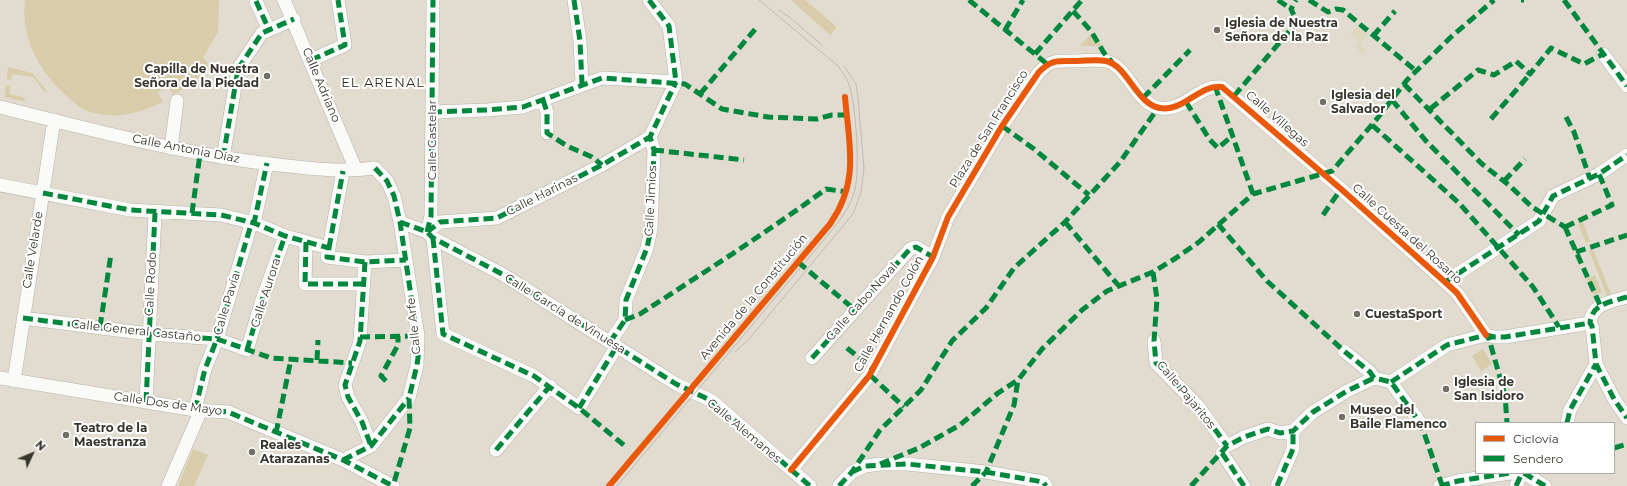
<!DOCTYPE html>
<meta charset="utf-8">
<style>
body{margin:0}
#map{position:relative;width:1627px;height:486px;overflow:hidden;background:#e1dccf;font-family:Montserrat,sans-serif}
canvas{display:block}
.legend{position:absolute;left:1475px;top:422px;width:140px;height:52px;box-sizing:border-box;background:#fff;border:1px solid #afaeab;margin:0;padding:5px 7px;list-style:none;font-size:12px;color:#38352c}
.legend li{display:flex;align-items:center;gap:8px;height:20px}
.legend b{width:20px;border:1px solid #afaeab}
.north{position:absolute;left:12px;top:434px;width:40px;height:40px;-webkit-text-stroke:3px #fff;paint-order:stroke;rotate:46deg;font-size:11px;font-weight:700;line-height:16px;text-align:center;color:#38352c}
.north::after{content:'';display:block;margin:auto;width:14px;height:18px;background:#38352c;clip-path:polygon(50% 0,100% 100%,50% 72%,0 100%)}
</style>
<div id="map">
<canvas width="1627" height="486"></canvas>
<ul class="legend">
<li><b style="height:5px;background:#e8590c"></b>Ciclovía</li>
<li><b style="height:5px;background:#00873e"></b>Sendero</li>
</ul>
<div class="north">N</div>
</div>
<script>
const context = document.querySelector('canvas').getContext('2d');
context.lineJoin = 'round';
function fill(path, color) {
  context.fillStyle = color;
  context.fill(path, 'evenodd');
}
function stroke(path, color, width, dash) {
  context.strokeStyle = color;
  context.lineWidth = width;
  context.lineCap = dash ? 'butt' : 'round';
  context.setLineDash(dash || []);
  context.stroke(path);
}
function write(font, color, halo, rows, align = 'center') {
  context.font = font + ' Montserrat,sans-serif';
  context.lineWidth = 4;
  context.setLineDash([]);
  context.textBaseline = 'middle';
  context.strokeStyle = halo;
  context.fillStyle = color;
  for (const [text, x, y, turn = 0] of rows) {
    context.save();
    context.translate(x, y);
    context.rotate((+turn || 0) * Math.PI / 180);
    context.textAlign = isNaN(turn) ? turn : align;
    if (halo) context.strokeText(text, 0, 0);
    context.fillText(text, 0, 0);
    context.restore();
  }
}
const built = new Path2D(`
 M 1357,26 L 1368,35 L 1360,43 L 1367,50 L 1363,54 L 1355,47 L 1359,42 L 1350,33 Z`);
const green = new Path2D(`
 M 25,0 L 219,0 L 218,32 L 203,58 L 213,67 L 187,87 L 173,95 L 168,86 L 158,92 L 163,102 C 140,113 115,120 90,112 C 82,110 73,102 67,96 C 40,73 20,37 25,0 Z
 M 791,0 L 805,0 L 837,27 L 830,35 Z
 M 1090,35 L 1103,46 L 1080,46 Z
 M 8,67 L 32,73 L 48,92 L 44,91 L 33,77 L 12,74 L 11,80 L 7,80 Z
 M 6,85 L 10,85 L 10,94 L 23,97 L 26,102 L 5,97 Z
 M 1583,222 L 1590,241 L 1586,243 L 1578,224 Z
 M 1593,249 L 1611,294 L 1607,296 L 1589,251 Z
 M 1595,275 L 1602,292 L 1593,295 L 1587,279 Z
 M 1483,349 L 1492,364 L 1481,371 L 1472,356 Z
 M 193,449 L 208,455 L 194,486 L 178,486 Z`);
const street = new Path2D(`
 M 284,0 L 356,170
 M 574,0 L 580,41 L 582,84
 M 649,0 L 669,26 L 676,82
 M 256,1 L 269,30
 M 1603,54 L 1627,86
 M 311,60 L 345,45 L 338,0
 M 543,100 L 547,112 L 547,133
 M 0,107 C 89,129 178,153 270,164 C 306,168 339,173 375,168 L 387,181 L 394,196 L 400,222 L 418,336 L 417,365 L 409,398 L 371,446 L 343,460
 M 432,112 L 487,110 L 523,107 L 602,78 L 676,82
 M 171,148 L 177,101
 M 223,158 L 238,69 L 262,33 L 294,19
 M 0,185 L 130,210 L 221,215 L 254,223 L 285,236 L 329,248 L 327,257 L 365,262 L 406,260
 M 400,222 L 427,232 L 433,238 L 502,274 L 676,384 L 712,401 L 810,486
 M 427,232 L 440,222 L 497,218 L 602,165 L 650,137
 M 427,232 L 431,216 L 433,0
 M 433,238 L 443,334 L 534,376 L 579,408 L 617,346
 M 306,242 L 305,284 L 364,284
 M 329,248 L 343,171
 M 365,262 L 360,341 L 345,385 L 348,397 L 362,422 L 371,446
 M 1445,282 L 1539,221 L 1553,196 L 1599,174 L 1627,155
 M 1627,297 C 1611,302 1592,303 1590,323 L 1592,326 L 1596,364 L 1614,399 L 1627,418
 M 23,318 L 149,334 L 217,339 L 247,350 L 261,303 L 285,236
 M 1486,335 L 1494,337 L 1505,337 L 1590,323
 M 1154,341 L 1156,363 L 1198,406 L 1227,446 L 1244,437 L 1268,429 L 1280,433 L 1293,431 L 1313,412 L 1347,391 L 1374,378
 M 610,342 L 625,320 L 626,300 L 647,248 L 651,229 L 654,150 L 650,137 L 676,82
 M 1344,351 L 1370,372 L 1374,378 L 1391,382 L 1421,424
 M 812,358 L 910,249 L 916,247 L 933,257
 M 0,378 L 195,410 L 228,412 L 343,460 L 393,486
 M 14,381 L 54,120
 M 1391,382 L 1447,345 L 1486,335
 M 146,402 L 155,213
 M 195,410 L 205,369 L 217,339 L 250,228 L 254,223 L 267,163
 M 1567,423 L 1570,410 L 1596,364
 M 496,450 L 550,386
 M 1222,453 L 1244,486
 M 791,470 L 869,376 L 933,257 L 948,217 L 1002,126 L 1039,72 C 1052,59 1058,61 1075,61 C 1085,61 1096,59 1106,61 C 1127,65 1137,105 1160,108 C 1184,112 1199,84 1222,87 L 1341,189 L 1445,282 L 1457,293 L 1486,335
 M 1524,473 L 1545,486
 M 168,486 L 201,410
 M 839,486 L 852,472 L 865,466 L 880,464 L 907,464 L 986,472 L 1043,482 L 1046,486
 M 1277,486 L 1293,449 L 1293,431
 M 1440,486 L 1458,481 L 1510,473
 M 1516,486 L 1522,473`);
const tram = new Path2D(`
 M 779,10 L 789,17 L 822,45
 M 735,352 L 749,339 L 853,214 L 861,192 L 864,168 L 858,98 L 856,84 L 844,66
 M 617,486 L 827,236 C 839,221 851,208 855,189 C 860,169 856,104 849,84 C 847,78 842,72 838,66 L 759,0`);
const quiet = new Path2D(`
 M 574,0 L 580,41 L 582,84
 M 649,0 L 669,26 L 676,82
 M 969,0 L 1047,64
 M 1278,0 L 1291,9
 M 1309,0 L 1328,12 L 1336,9 L 1343,10 L 1416,71
 M 1521,0 L 1524,0
 M 1564,0 L 1627,86
 M 256,1 L 269,30
 M 1073,11 L 1091,31 L 1104,53 L 1112,62
 M 1005,30 L 1023,0
 M 1373,36 L 1395,11
 M 1035,54 L 1082,0
 M 311,60 L 345,45 L 338,0
 M 1404,84 L 1482,164 L 1510,186 L 1532,207 L 1565,227
 M 1215,86 L 1253,194
 M 700,94 L 757,27
 M 1234,96 L 1297,22 L 1291,9 L 1296,0
 M 1143,98 L 1190,50
 M 543,100 L 547,112 L 547,133 L 567,146 L 592,157 L 602,165
 M 1392,100 L 1426,141 L 1519,235
 M 1186,102 L 1210,140 L 1218,148 L 1232,136
 M 1430,109 L 1478,70 L 1494,75 L 1516,61 L 1530,74 L 1551,48 L 1584,64 L 1603,54
 M 432,112 L 487,110 L 523,107 L 602,78 L 685,84 L 722,109 L 768,117 L 817,119 L 832,115 L 847,115
 M 1566,117 L 1574,132 L 1590,179
 M 1491,119 L 1530,74
 M 1372,125 L 1459,203 L 1533,287 L 1559,327
 M 1002,126 L 1034,149 L 1089,195
 M 654,150 L 744,160
 M 223,158 L 238,69 L 262,33 L 294,19
 M 375,168 L 387,181 L 394,196 L 400,222 L 419,350 L 417,365 L 409,398 L 410,428 L 393,486
 M 1504,181 L 1525,159
 M 43,193 L 130,210 L 221,215 L 254,223 L 285,236 L 329,248 L 327,257 L 365,262 L 406,260
 M 192,213 L 200,154
 M 1323,215 L 1341,189
 M 400,222 L 427,232 L 433,238 L 502,274 L 676,384 L 712,401 L 810,486
 M 1065,222 L 1118,285
 M 1218,224 L 1267,281 L 1344,351 L 1370,372 L 1374,378 L 1391,382 L 1421,424 L 1442,485
 M 1565,227 L 1612,205 L 1599,174
 M 1565,227 L 1600,305
 M 427,232 L 440,222 L 497,218 L 602,165 L 650,137
 M 427,232 L 431,216 L 433,0
 M 433,238 L 443,334 L 534,376 L 579,408 L 625,446
 M 306,242 L 305,284 L 364,284
 M 329,248 L 343,171
 M 1576,252 L 1627,235
 M 365,262 L 360,341 L 345,385 L 348,397 L 362,422 L 371,446
 M 798,262 L 855,310
 M 1153,272 L 1157,299 L 1154,341 L 1156,363 L 1198,406 L 1227,446
 M 1445,282 L 1539,221 L 1553,196 L 1599,174 L 1627,155
 M 1627,297 C 1611,302 1592,303 1590,323 L 1592,326 L 1596,364 L 1614,399 L 1627,418
 M 23,318 L 149,334 L 217,339 L 271,358 L 352,363
 M 625,320 L 640,314 C 703,273 766,233 826,189 L 847,192
 M 100,327 L 111,254
 M 1484,332 L 1489,339 L 1505,395 L 1507,423
 M 1486,335 L 1494,337 L 1505,337 L 1590,323
 M 360,337 L 418,336
 M 610,342 L 625,320 L 626,300 L 647,248 L 651,229 L 654,150 L 650,137 L 676,82
 M 847,348 L 873,369
 M 247,350 L 261,303 L 285,236
 M 812,358 L 910,249 L 916,247 L 933,257
 M 317,360 L 318,340
 M 870,375 L 904,407
 M 386,381 L 381,376 L 398,345 L 398,336
 M 1391,382 L 1447,345 L 1486,335
 M 146,402 L 155,213
 M 579,408 L 617,346
 M 195,410 L 205,369 L 217,339 L 250,228 L 254,223 L 267,163
 M 201,410 L 228,412 L 343,460 L 393,486
 M 1567,423 L 1570,410 L 1596,364
 M 276,433 L 291,359
 M 1614,448 L 1627,444
 M 496,450 L 550,386
 M 1222,453 L 1244,486
 M 343,460 L 371,446 L 409,398
 M 880,464 L 919,448 L 960,425 L 998,393 L 1018,380 L 1042,349 L 1082,310 L 1107,291 L 1153,272 L 1176,258 L 1199,242 L 1253,194 L 1332,171 L 1376,120 L 1407,80 L 1452,36 L 1494,0
 M 852,472 L 865,466 L 907,464 L 986,472 L 1043,482 L 1046,486
 M 1524,473 L 1545,486
 M 839,486 L 852,472 L 880,430 L 921,390 L 952,341 L 986,308 L 1014,268 L 1065,222 L 1120,162 L 1158,108
 M 972,486 L 986,472 L 1014,405 L 1018,380
 M 1191,486 L 1227,446 L 1244,437 L 1268,429 L 1280,433 L 1293,431 L 1313,412 L 1347,391 L 1374,378
 M 1277,486 L 1293,449 L 1293,431
 M 1440,486 L 1458,481 L 1510,473
 M 1516,486 L 1522,473`);
const cycleway = new Path2D(`
 M 791,470 L 869,376 L 933,257 L 948,217 L 1002,126 L 1039,72 C 1052,59 1058,61 1075,61 C 1085,61 1096,59 1106,61 C 1127,65 1137,105 1160,108 C 1184,112 1199,84 1222,87 L 1341,189 L 1445,282 L 1457,293 L 1486,335
 M 609,486 L 830,224 C 860,181 849,145 845,97`);
const markers = [
 [1217,30,4,"#736f65"],
 [267,76,4,"#736f65"],
 [1323,102,4,"#736f65"],
 [1357,314,4,"#736f65"],
 [1446,389,4,"#736f65"],
 [1342,417,4,"#736f65"],
 [66,435,4,"#736f65"],
 [252,452,4,"#736f65"]
];
const poiNames = [
 ["Iglesia de Nuestra",1225,23],
 ["Señora de la Paz",1225,37],
 ["Capilla de Nuestra",259,69,"right"],
 ["Señora de la Piedad",259,83,"right"],
 ["Iglesia del",1331,95],
 ["Salvador",1331,109],
 ["CuestaSport",1365,314],
 ["Iglesia de",1454,382],
 ["San Isidoro",1454,396],
 ["Museo del",1350,410],
 ["Baile Flamenco",1350,424],
 ["Teatro de la",74,428],
 ["Maestranza",74,442],
 ["Reales",260,445],
 ["Atarazanas",260,459]
];
const streetNames = [
 ["Calle Adriano",321,85,67],
 ["Calle Villegas",1277,119,41],
 ["Plaza de San Francisco",989,129,-58],
 ["Calle Castelar",432,140,-90],
 ["Calle Antonia Díaz",186,149,11],
 ["Calle Harinas",542,195,-27],
 ["Calle Jimios",651,201,-87],
 ["Calle Cuesta del Rosario",1407,234,42],
 ["Calle Velarde",33,250,-81],
 ["Calle Rodo",151,284,-87],
 ["Calle Aurora",266,293,-72],
 ["Avenida de la Constitución",754,297,-50],
 ["Calle Cabo Noval",862,302,-48],
 ["Calle Pavía",227,304,-73],
 ["Calle García de Vinuesa",565,314,32],
 ["Calle Hernando Colón",889,314,-61],
 ["Calle Arfe",414,326,-96],
 ["Calle General Castaño",136,331,6],
 ["Calle Pajaritos",1186,395,50],
 ["Calle Dos de Mayo",168,404,8],
 ["Calle Alemanes",744,431,40]
];
const neighbourhoodNames = [
 ["EL ARENAL",383,83]
];
fill(built, '#dfd8c1');
fill(green, '#d8ccaa');
stroke(street, '#b5b2a7', 14);
stroke(street, '#fafaf8', 13);
stroke(tram, '#bcbbb7', 1);
stroke(quiet, '#00873e', 5, [10, 5]);
stroke(cycleway, '#e8590c', 6);
for (const [x, y, r, color] of markers) {
  const dot = new Path2D();
  dot.arc(x, y, r, 0, 2 * Math.PI);
  context.fillStyle = color;
  context.fill(dot);
  stroke(dot, '#fff', 1.5);
}
write('bold 12px', '#38352c', '#fff', poiNames, 'left');
write('12px', '#38352c', '#fff', streetNames);
context.letterSpacing = '1px';
write('13px', '#312b18', '#fff', neighbourhoodNames);
context.letterSpacing = '0px';
</script>
